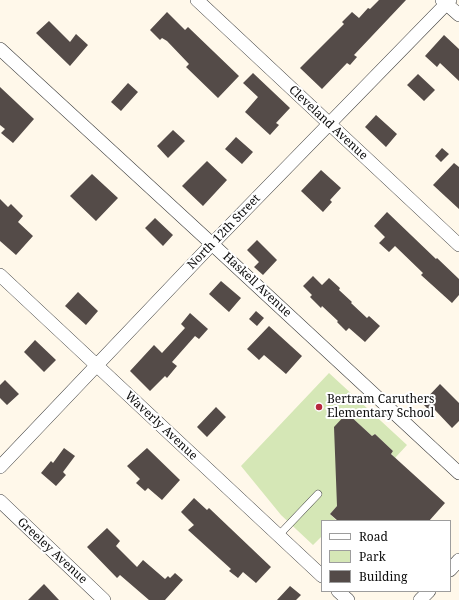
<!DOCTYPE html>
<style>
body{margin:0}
#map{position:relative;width:459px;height:600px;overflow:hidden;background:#fff8ea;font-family:"Noto Serif",serif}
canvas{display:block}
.legend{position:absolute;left:321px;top:520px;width:130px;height:72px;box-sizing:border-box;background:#fff;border:1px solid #9d9d9d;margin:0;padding:5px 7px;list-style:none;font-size:12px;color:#0b0b0b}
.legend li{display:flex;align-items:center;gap:8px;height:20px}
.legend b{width:20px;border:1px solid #9d9d9d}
</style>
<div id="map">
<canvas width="459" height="600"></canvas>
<ul class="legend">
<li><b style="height:5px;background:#fff"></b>Road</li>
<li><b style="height:11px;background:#d5e7b6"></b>Park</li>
<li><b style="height:11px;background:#544b48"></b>Building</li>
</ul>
</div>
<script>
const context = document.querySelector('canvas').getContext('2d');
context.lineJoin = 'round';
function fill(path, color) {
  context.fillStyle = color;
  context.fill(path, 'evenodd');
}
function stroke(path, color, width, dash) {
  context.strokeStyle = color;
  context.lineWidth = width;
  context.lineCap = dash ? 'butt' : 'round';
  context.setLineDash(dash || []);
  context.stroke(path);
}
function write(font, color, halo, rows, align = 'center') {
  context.font = font + ' "Noto Serif",serif';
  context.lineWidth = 4;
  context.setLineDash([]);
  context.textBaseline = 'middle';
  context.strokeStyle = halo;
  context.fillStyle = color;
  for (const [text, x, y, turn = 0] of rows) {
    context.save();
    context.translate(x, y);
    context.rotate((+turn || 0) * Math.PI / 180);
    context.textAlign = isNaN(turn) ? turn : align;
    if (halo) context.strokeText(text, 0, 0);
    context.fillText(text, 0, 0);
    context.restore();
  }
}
const green = new Path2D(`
 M 329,373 L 407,445 L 395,458 L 391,453 L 393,451 L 375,434 L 372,436 L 347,413 L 337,506 L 330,514 L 336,520 L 335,521 L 322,521 L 322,536 L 313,545 L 281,515 L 241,466 Z`);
const building = new Path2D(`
 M 379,0 L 406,0 L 354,55 L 357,57 L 350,65 L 347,63 L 322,89 L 300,68 L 344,24 L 342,22 L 352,12 L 359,18 L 368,8 L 370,9 Z
 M 167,12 L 185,30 L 188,27 L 239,76 L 218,98 L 186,67 L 189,64 L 167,41 L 162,38 L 160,40 L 150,30 Z
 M 49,21 L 70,42 L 76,34 L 88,45 L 70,66 L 36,33 Z
 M 444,35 L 459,49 L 459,81 L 440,63 L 437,67 L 425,56 Z
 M 253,73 L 290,108 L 276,123 L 279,125 L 270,135 L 245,112 L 258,97 L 243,83 Z
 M 418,74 L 435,90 L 424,101 L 407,85 Z
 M 128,83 L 138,92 L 121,111 L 111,102 Z
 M 0,87 L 34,119 L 13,143 L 1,133 L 5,129 L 0,125 Z
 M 376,115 L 397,134 L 386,147 L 365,127 Z
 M 173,130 L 185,141 L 168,158 L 157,146 Z
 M 236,137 L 253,152 L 242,164 L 225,149 Z
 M 442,148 L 449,154 L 441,162 L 435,156 Z
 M 207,161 L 227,180 L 203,206 L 182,186 Z
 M 454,163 L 459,167 L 459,209 L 433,185 Z
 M 321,170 L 341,188 L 330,200 L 332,202 L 323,212 L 301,191 Z
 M 92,174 L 118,198 L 96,221 L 70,196 Z
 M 0,199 L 8,207 L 11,204 L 23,216 L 18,222 L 33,236 L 16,255 L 0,241 Z
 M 387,212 L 436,259 L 437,258 L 459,279 L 459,295 L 452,303 L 421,275 L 423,273 L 395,246 L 389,252 L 379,243 L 385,237 L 374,226 Z
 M 155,218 L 173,235 L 163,246 L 145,228 Z
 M 257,240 L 277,260 L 263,275 L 254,267 L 259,262 L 247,250 Z
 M 313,276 L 322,285 L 329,278 L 340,288 L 339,290 L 352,302 L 351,303 L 367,318 L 369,316 L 380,326 L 365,342 L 349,328 L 346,331 L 337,322 L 338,321 L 322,306 L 321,308 L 310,297 L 312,295 L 303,286 Z
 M 221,281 L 241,298 L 229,312 L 209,294 Z
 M 78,292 L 98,311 L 86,325 L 65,306 Z
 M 256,311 L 264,318 L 257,326 L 249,319 Z
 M 190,313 L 208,329 L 199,339 L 195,336 L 172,362 L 177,366 L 167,378 L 165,376 L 150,391 L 130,371 L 154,345 L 162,353 L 185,328 L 181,324 Z
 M 269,326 L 302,356 L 286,374 L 264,355 L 259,360 L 247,349 Z
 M 35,340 L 56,360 L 44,372 L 24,352 Z
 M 5,380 L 19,394 L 7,405 L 0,398 L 0,385 Z
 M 440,384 L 459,403 L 459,421 L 452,428 L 435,410 L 432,413 L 422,403 Z
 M 216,407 L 226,417 L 207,437 L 197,427 Z
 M 347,413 L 372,436 L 375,434 L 393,451 L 391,454 L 445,503 L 429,521 L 338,521 L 330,514 L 337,506 L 334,427 Z
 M 64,448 L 75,456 L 63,472 L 66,475 L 56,486 L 41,473 L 51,461 L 53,463 Z
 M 147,448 L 180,480 L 162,500 L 148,488 L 145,491 L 136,483 L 140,479 L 127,466 Z
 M 194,498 L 207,510 L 209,508 L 271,567 L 256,583 L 243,572 L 238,578 L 229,571 L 231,569 L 188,530 L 194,525 L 181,512 Z
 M 107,528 L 120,541 L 116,546 L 137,567 L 143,560 L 165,579 L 168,576 L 170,578 L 175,573 L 183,580 L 165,600 L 149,600 L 120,575 L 117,578 L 87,547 Z
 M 44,584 L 59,600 L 28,600 Z
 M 290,586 L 301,595 L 296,600 L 277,600 Z`);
const lane = new Path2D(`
 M 279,535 L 318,494`);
const street = new Path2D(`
 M 197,0 L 459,245
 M 442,0 L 459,15
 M 0,49 L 212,244 L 459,473
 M 0,275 L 322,576
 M 0,467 L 212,244 L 450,0
 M 0,501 L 104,600
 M 450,570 L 459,560
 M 338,591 L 348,600
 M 420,600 L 429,591`);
const markers = [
 [319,407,4,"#b7283e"]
];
const streetNames = [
 ["Cleveland Avenue",328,123,43],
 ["North 12th Street",224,232,-46],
 ["Haskell Avenue",257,285,43],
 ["Waverly Avenue",161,426,43],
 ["Greeley Avenue",52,551,43]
];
const poiNames = [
 ["Bertram Caruthers",327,400],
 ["Elementary School",327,414]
];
fill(green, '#d5e7b6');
fill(building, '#544b48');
stroke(lane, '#3e3e3e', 8);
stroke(street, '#3e3e3e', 14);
stroke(lane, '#fff', 7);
stroke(street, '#fff', 13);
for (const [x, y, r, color] of markers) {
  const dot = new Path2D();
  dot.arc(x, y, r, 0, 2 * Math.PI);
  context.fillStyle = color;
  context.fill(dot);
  stroke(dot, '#fff', 1.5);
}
write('12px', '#0b0b0b', '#fff', streetNames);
write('12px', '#0b0b0b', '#fff', poiNames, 'left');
</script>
